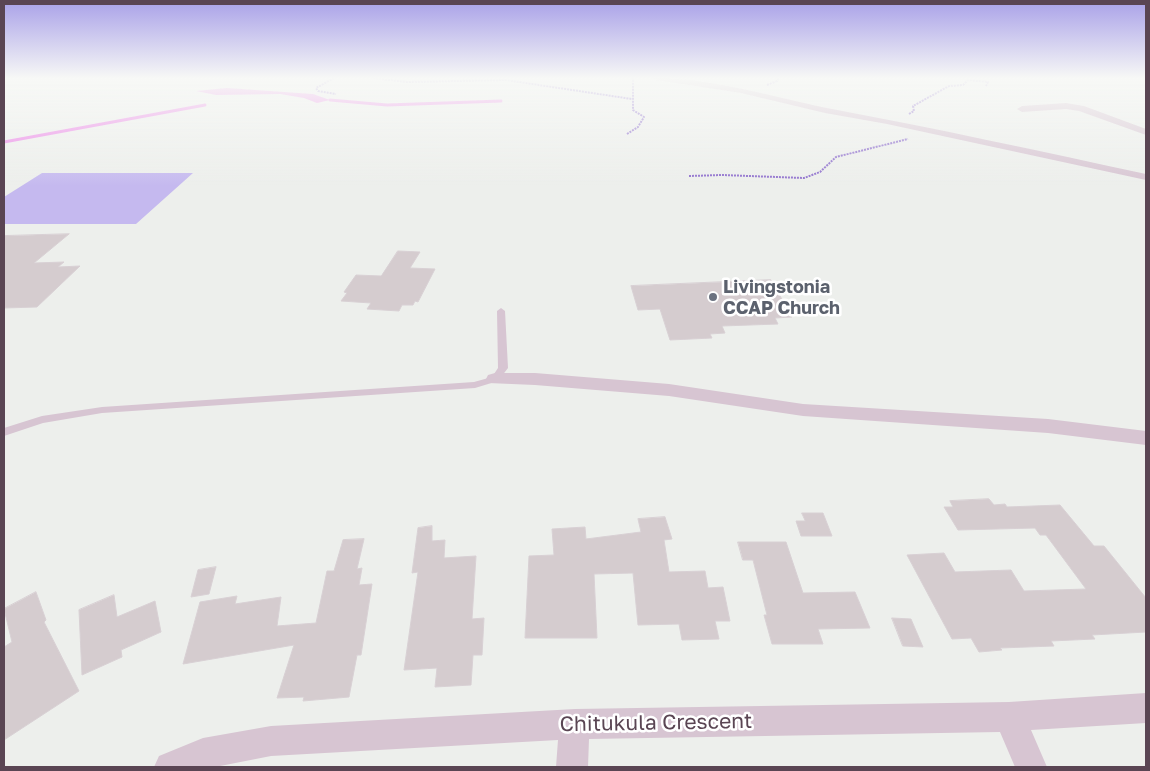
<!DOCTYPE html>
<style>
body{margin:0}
#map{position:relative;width:1150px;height:771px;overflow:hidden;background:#edefec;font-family:"Golos Text",sans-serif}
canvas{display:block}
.frame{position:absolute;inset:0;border:5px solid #5a4553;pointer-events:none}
</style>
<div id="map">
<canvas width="1150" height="771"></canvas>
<div class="frame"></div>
</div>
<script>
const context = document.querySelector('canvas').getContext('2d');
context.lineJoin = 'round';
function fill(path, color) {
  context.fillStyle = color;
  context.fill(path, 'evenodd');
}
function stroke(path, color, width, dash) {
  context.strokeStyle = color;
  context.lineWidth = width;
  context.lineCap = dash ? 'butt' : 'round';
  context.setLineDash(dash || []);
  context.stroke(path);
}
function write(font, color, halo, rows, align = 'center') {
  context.font = font + ' "Golos Text",sans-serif';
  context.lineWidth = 5;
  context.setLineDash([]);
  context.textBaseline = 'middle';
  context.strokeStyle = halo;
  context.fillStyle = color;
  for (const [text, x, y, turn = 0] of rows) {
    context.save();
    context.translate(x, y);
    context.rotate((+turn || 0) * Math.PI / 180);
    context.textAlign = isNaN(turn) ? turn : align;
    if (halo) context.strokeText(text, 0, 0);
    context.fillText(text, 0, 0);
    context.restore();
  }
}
const green = new Path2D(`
 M 42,173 L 193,173 L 136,224 L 4,224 L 4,197 Z`);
const water = new Path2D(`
 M 227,88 L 313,94 L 330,100 L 317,103 L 304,98 L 280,94 L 216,95 L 196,91 Z`);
const stream = new Path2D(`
 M 330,100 L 387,105 L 501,101
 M 4,142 L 205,105`);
const building = new Path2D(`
 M 69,234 L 34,263 L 64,262 L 58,267 L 80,266 L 37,307 L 4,308 L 4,236 Z
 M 398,251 L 420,252 L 410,268 L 435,269 L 418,302 L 415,301 L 413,305 L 402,305 L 399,311 L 367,309 L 371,303 L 341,301 L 347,293 L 344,292 L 356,275 L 381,276 Z
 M 771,280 L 792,317 L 775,318 L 778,324 L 722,326 L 725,333 L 710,334 L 712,338 L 670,340 L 660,309 L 638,310 L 631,286 Z
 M 989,499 L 994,505 L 1005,504 L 1007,507 L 1060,505 L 1094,546 L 1104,546 L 1146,598 L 1146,632 L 1092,635 L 1095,639 L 1051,641 L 1054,646 L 1000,648 L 1002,650 L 979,652 L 971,638 L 952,639 L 907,555 L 944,553 L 955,572 L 1011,570 L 1024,591 L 1086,589 L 1046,535 L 1040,535 L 1035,528 L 958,530 L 944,507 L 953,507 L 950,501 Z
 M 802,513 L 823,513 L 832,536 L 801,536 L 796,521 L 805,521 Z
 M 665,517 L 672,539 L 664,540 L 669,572 L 705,571 L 708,588 L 723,587 L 730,621 L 715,621 L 719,639 L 682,640 L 679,624 L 638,625 L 633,573 L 594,574 L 597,638 L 525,638 L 529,556 L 554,555 L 552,529 L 585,527 L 586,539 L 641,532 L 638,519 Z
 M 432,526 L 432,541 L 445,540 L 444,558 L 476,556 L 472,619 L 484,618 L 482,655 L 473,655 L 471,685 L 435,687 L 437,668 L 404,670 L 418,572 L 412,573 L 418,528 Z
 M 364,539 L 357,569 L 362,568 L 359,585 L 372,584 L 361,655 L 357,655 L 349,697 L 303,701 L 304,697 L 277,698 L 294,645 L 183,664 L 200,602 L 237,596 L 235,604 L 281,597 L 277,626 L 316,623 L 327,571 L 334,571 L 343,540 Z
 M 738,542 L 786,542 L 803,593 L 855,592 L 870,628 L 818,629 L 823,644 L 772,644 L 764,615 L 767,615 L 753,560 L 743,560 Z
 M 216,567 L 209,594 L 191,597 L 198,570 Z
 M 36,592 L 46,620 L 44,622 L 79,691 L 4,740 L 4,647 L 12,642 L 4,609 Z
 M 114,595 L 117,617 L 155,601 L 161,632 L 121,650 L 122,657 L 82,675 L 79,610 Z
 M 892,618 L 911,619 L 923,647 L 903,646 Z`);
const path = new Path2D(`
 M 334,78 L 316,88 L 318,91 L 336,94
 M 373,78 L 407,82 L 506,80 L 632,99
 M 767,85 L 777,81 L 779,78
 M 909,114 L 914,111 L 913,106 L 949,86 L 963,85 L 968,80 L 988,82 L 986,86
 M 627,134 L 638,127 L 644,117 L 633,110 L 633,78
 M 689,176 L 722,175 L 804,178 L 820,172 L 836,157 L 908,139`);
const lane = new Path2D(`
 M 501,308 L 505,311 L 508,368 L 498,381 L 475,388 L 102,413 L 43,423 L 4,436 L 4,428 L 42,416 L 102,407 L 474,382 L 492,377 L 498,368 L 497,311 Z`);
const street = new Path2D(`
 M 652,78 C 712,78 769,96 827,108 C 934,128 1040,151 1146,174 L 1146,180 L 887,124 L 825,113 L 741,93 L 656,80 Z
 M 1066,103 L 1084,106 L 1146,129 L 1146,135 L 1079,111 L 1066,109 L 1022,112 L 1017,109 L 1022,106 Z
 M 495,373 L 535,373 L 669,384 L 803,404 L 1048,419 L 1146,431 L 1146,445 L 1048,433 L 803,416 L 669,396 L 535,385 L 488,383 L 486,379 L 488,375 Z
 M 1146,693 L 1146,723 L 1031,730 L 1047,767 L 1015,767 L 1000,732 L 589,739 L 588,767 L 556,767 L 558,740 L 271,756 L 215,767 L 154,767 L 159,756 L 203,738 L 271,726 L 575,709 L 1009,702 Z`);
const markers = [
 [713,297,5,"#6b7280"]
];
const worshipNames = [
 ["Livingstonia",723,287],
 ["CCAP Church",723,308]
];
const nearStreetnames = [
 ["Chitukula Crescent",656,723,-1]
];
fill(green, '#c5b9ef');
fill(water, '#ec85e8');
stroke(stream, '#ec85e8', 3);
fill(building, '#d5cccf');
stroke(building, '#d8d0d4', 1);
stroke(path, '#9071cd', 2, [2, 1]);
fill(lane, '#d7c5d2');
fill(street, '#d7c5d2');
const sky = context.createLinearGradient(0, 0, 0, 186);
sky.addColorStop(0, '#a9a1e8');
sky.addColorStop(0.42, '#f7f8f6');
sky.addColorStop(1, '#f7f8f600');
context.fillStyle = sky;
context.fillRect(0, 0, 1150, 186);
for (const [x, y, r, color] of markers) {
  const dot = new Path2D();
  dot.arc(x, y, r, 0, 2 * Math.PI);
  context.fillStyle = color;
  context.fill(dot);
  stroke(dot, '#fff', 2);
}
write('bold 18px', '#5b616d', '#fff', worshipNames, 'left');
write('21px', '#5a4553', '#fff', nearStreetnames);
</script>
